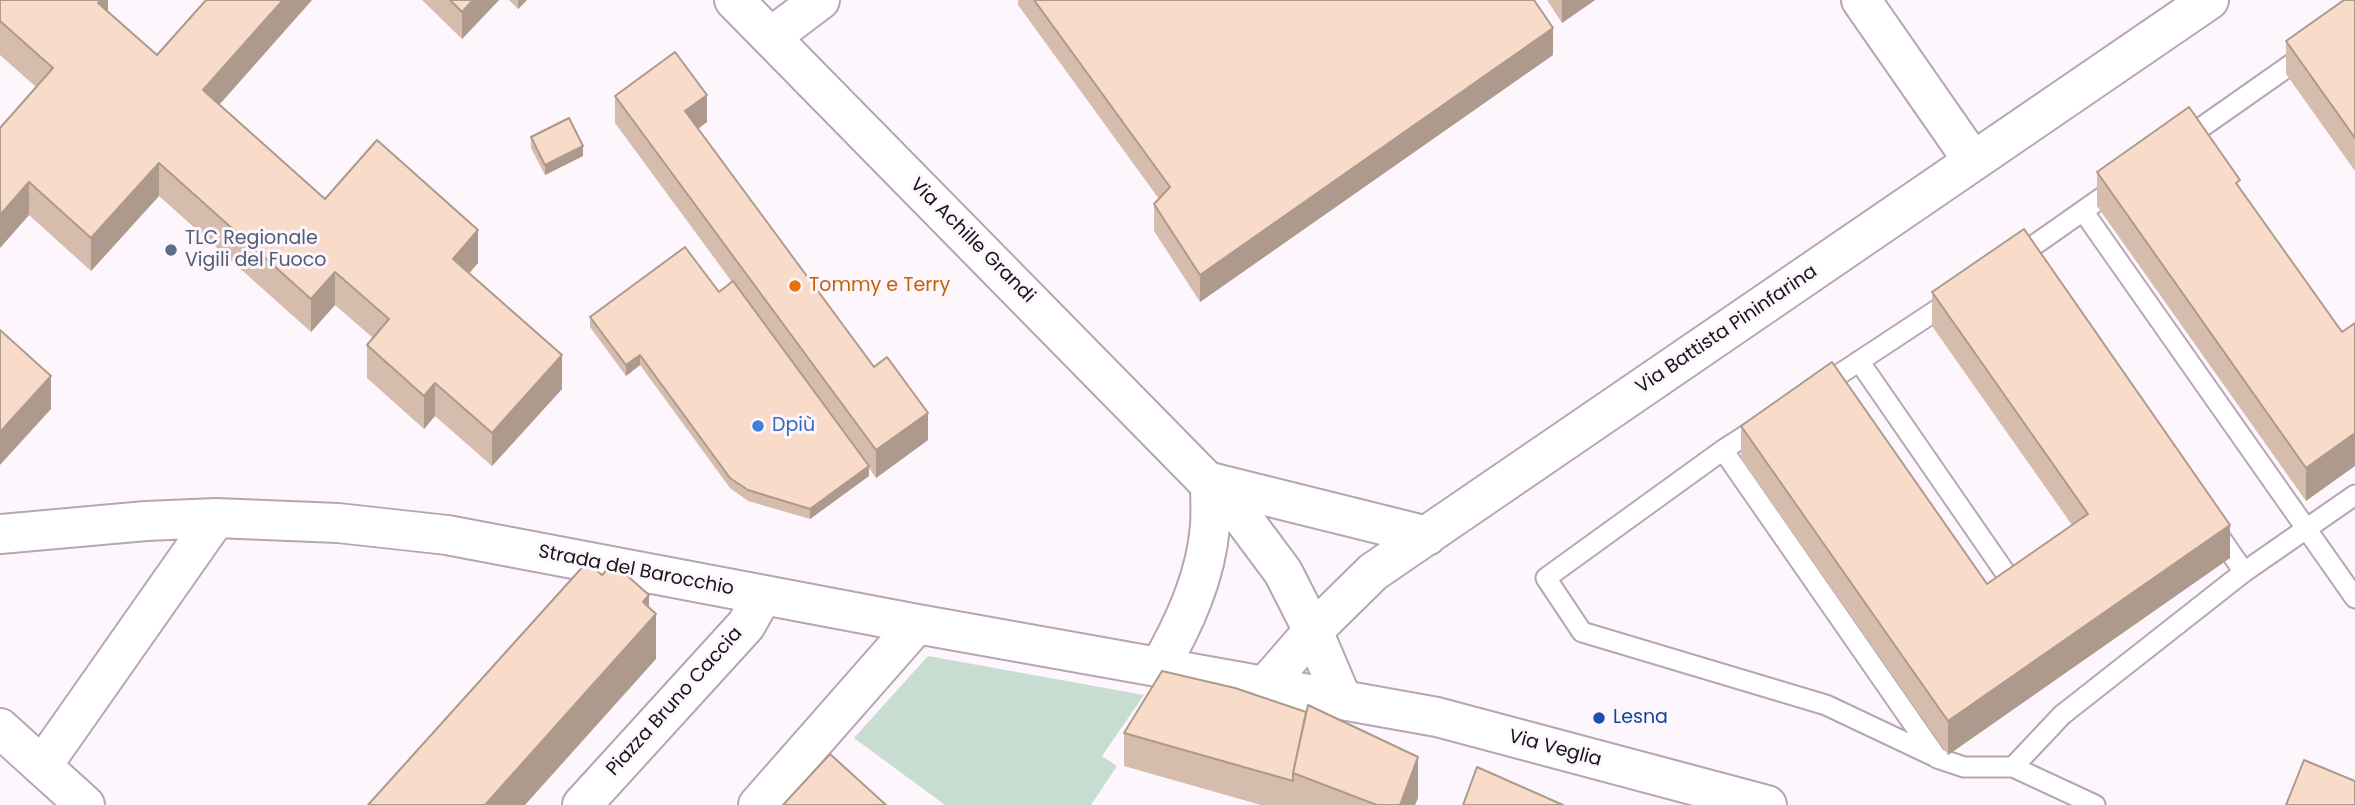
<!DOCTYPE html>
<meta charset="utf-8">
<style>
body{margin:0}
canvas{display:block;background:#fdf6fd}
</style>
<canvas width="2355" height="805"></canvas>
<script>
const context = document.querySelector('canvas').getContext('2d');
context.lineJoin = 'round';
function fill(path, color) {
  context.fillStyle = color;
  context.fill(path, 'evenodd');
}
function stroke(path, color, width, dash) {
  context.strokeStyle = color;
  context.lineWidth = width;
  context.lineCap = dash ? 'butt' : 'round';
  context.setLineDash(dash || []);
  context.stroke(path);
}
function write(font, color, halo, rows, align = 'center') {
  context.font = font + ' Poppins,sans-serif';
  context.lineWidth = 6;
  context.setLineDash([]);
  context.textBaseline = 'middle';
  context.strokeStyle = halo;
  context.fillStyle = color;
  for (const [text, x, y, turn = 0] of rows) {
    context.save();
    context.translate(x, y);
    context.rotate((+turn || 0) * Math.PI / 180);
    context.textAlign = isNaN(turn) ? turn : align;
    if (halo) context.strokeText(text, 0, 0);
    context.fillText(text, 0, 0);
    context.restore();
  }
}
const green = new Path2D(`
 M 928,656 L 1144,695 L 1102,756 L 1117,766 L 1091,805 L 945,805 L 854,738 Z`);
const lane = new Path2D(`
 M 2182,141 L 2306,54
 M 2083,211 L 2355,598
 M 2013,260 L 2117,187
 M 1859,361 L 2011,581
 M 1820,387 L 1952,300
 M 1762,425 L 1723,450 L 1937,758 L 1964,767 L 2013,767 L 2095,805
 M 1723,450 L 1546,578 L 1582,632 L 1826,705 L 1936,757
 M 2217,533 L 2244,572
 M 2013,767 L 2062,715 L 2244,572 L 2355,495`);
const street = new Path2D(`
 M 734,0 L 1242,517 L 1283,572 L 1313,631 L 1342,699
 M 1861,0 L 1973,161
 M 771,37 L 820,0
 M 0,534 L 146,521 L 216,518 L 338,523 L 447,535 L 917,624 L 1437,717 L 1767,805
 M 1159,668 C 1184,624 1206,577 1210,526 C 1211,511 1210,496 1210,482 L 1427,536
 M 1266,685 L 1313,631 L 1373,572 L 2209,0
 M 42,766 L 216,518
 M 582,805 L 746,625 L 763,595
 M 758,805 L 917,624`);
const secondary = new Path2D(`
 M 0,728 L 85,805`);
const wall = new Path2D(`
 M 0,0 L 108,0 L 108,11 L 157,55 L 312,0 L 219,105 L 325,199 L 478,263 L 469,273 L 562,389 L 492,466 L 435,416 L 424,429 L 367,378 L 367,345 L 373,338 L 335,305 L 311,332 L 159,196 L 91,271 L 29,215 L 0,248 L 36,87 L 0,55 Z
 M 422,0 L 499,0 L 462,39 Z
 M 509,0 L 527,0 L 518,9 Z
 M 1018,0 L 1534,0 L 1553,55 L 1200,302 L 1154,231 L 1154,204 L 1159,199 L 1018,5 Z
 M 1547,0 L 1595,0 L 1562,23 Z
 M 2355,0 L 2355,171 L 2286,74 L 2286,41 Z
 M 615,96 L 707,122 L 698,129 L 928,440 L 876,478 L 869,468 L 869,476 L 810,519 L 748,501 L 730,488 L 640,365 L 626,376 L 590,327 L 590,317 L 719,292 L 732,282 L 615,123 Z
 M 531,137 L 583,156 L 545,175 L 531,148 Z
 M 2097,172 L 2240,189 L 2342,332 L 2306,501 L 2097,206 Z
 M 1932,292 L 2230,558 L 1948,755 L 1741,459 L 1741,426 L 1987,584 L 2072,525 L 1932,326 Z
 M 1124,733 L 1418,798 L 1415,805 L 1261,805 L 1124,766 Z`);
const shadedWall = new Path2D(`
 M 101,0 L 108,0 L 108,25 L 98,3 Z
 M 283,0 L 312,0 L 203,123 L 203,90 Z
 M 473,0 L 499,0 L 462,39 L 462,12 Z
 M 518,0 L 527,0 L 518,9 Z
 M 1562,0 L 1595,0 L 1562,23 Z
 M 1553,28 L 1553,55 L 1200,302 L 1200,275 Z
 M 707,95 L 707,122 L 685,138 L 685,111 Z
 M 583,146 L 583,156 L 545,175 L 545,165 Z
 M 159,163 L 159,196 L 91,271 L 91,238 Z
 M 29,182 L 29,215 L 0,248 L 0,215 Z
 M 478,230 L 478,263 L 453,292 L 453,259 Z
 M 335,272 L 335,305 L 311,332 L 311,299 Z
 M 562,355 L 562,389 L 492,466 L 492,433 Z
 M 640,355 L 640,365 L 626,376 L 626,365 Z
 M 51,376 L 51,409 L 0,465 L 0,432 Z
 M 435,383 L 435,416 L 424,429 L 424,396 Z
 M 928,413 L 928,440 L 876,478 L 876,450 Z
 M 2355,433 L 2355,466 L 2306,501 L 2306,468 Z
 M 869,466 L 869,476 L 810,519 L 810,509 Z
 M 2230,525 L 2230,558 L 1948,755 L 1948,721 Z
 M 649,595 L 649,622 L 656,614 L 656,659 L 525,805 L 485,805 Z
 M 1418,757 L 1418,798 L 1415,805 L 1400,805 Z`);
const building = new Path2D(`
 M 0,0 L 101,0 L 98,3 L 157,55 L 206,0 L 283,0 L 203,90 L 325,199 L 377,140 L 478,230 L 453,259 L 562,355 L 492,433 L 435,383 L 424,396 L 367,345 L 389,319 L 335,272 L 311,299 L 159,163 L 91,238 L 29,182 L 0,215 L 0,128 L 53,68 L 0,21 Z
 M 450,0 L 473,0 L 462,12 Z
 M 1034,0 L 1534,0 L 1553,28 L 1200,275 L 1154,204 L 1170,187 Z
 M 2344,0 L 2355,0 L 2355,138 L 2286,41 Z
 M 675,52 L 707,95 L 685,111 L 874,367 L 887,357 L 928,413 L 876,450 L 615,96 Z
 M 2189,107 L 2240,180 L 2236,183 L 2342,332 L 2355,323 L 2355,433 L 2306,468 L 2097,172 Z
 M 569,118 L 583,146 L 545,165 L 531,137 Z
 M 2024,229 L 2230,525 L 1948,721 L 1741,426 L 1832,362 L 1987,584 L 2088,514 L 1932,292 Z
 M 685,247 L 719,292 L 733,281 L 869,466 L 810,509 L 748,490 L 730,478 L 640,355 L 626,365 L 590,317 Z
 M 0,330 L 51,376 L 0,432 Z
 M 587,562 L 602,575 L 613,563 L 649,595 L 643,602 L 656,614 L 485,805 L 368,805 Z
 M 1162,671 L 1235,688 L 1306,712 L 1293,773 L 1293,781 L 1124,733 Z
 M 1308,705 L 1418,757 L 1400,805 L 1377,805 L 1293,773 Z
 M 830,754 L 886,805 L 783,805 Z
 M 2304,760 L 2355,781 L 2355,805 L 2286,805 Z
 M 1477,767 L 1563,805 L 1463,805 Z`);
const markers = [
 [171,250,7,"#5c6f8a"],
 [795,286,7,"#e8710a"],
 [758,426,7,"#3f7fe0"],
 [1599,718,7,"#1a4fb4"]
];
const serviceNames = [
 ["TLC Regionale",185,239],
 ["Vigili del Fuoco",185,261]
];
const streetNames = [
 ["Via Achille Grandi",972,241,45],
 ["Via Battista Pininfarina",1727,330,-34],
 ["Strada del Barocchio",636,571,11],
 ["Piazza Bruno Caccia",675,702,-48],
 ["Via Veglia",1555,749,15]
];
const foodNames = [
 ["Tommy e Terry",809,286]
];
const shopNames = [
 ["Dpiù",772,426]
];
const transitNames = [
 ["Lesna",1613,718]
];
fill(green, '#c8ddd1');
stroke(lane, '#b6a5b5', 23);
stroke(street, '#b6a5b5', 42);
stroke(secondary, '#b6a5b5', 42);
stroke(lane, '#fff', 19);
stroke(street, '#fff', 38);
stroke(secondary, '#fff', 38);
fill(wall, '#d5bcad');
fill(shadedWall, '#ae998d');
fill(building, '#f8dbc9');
stroke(building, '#ae998d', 2);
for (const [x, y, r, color] of markers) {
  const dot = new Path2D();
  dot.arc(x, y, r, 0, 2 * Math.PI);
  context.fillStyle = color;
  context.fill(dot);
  stroke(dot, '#fdf6fd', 2.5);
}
write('19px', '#4e5e75', '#fdf6fd', serviceNames, 'left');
write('19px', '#1a141a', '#fdf6fd', streetNames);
write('19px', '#c56008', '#fdf6fd', foodNames, 'left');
write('19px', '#366cbe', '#fdf6fd', shopNames, 'left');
write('19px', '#164399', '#fdf6fd', transitNames, 'left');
</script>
